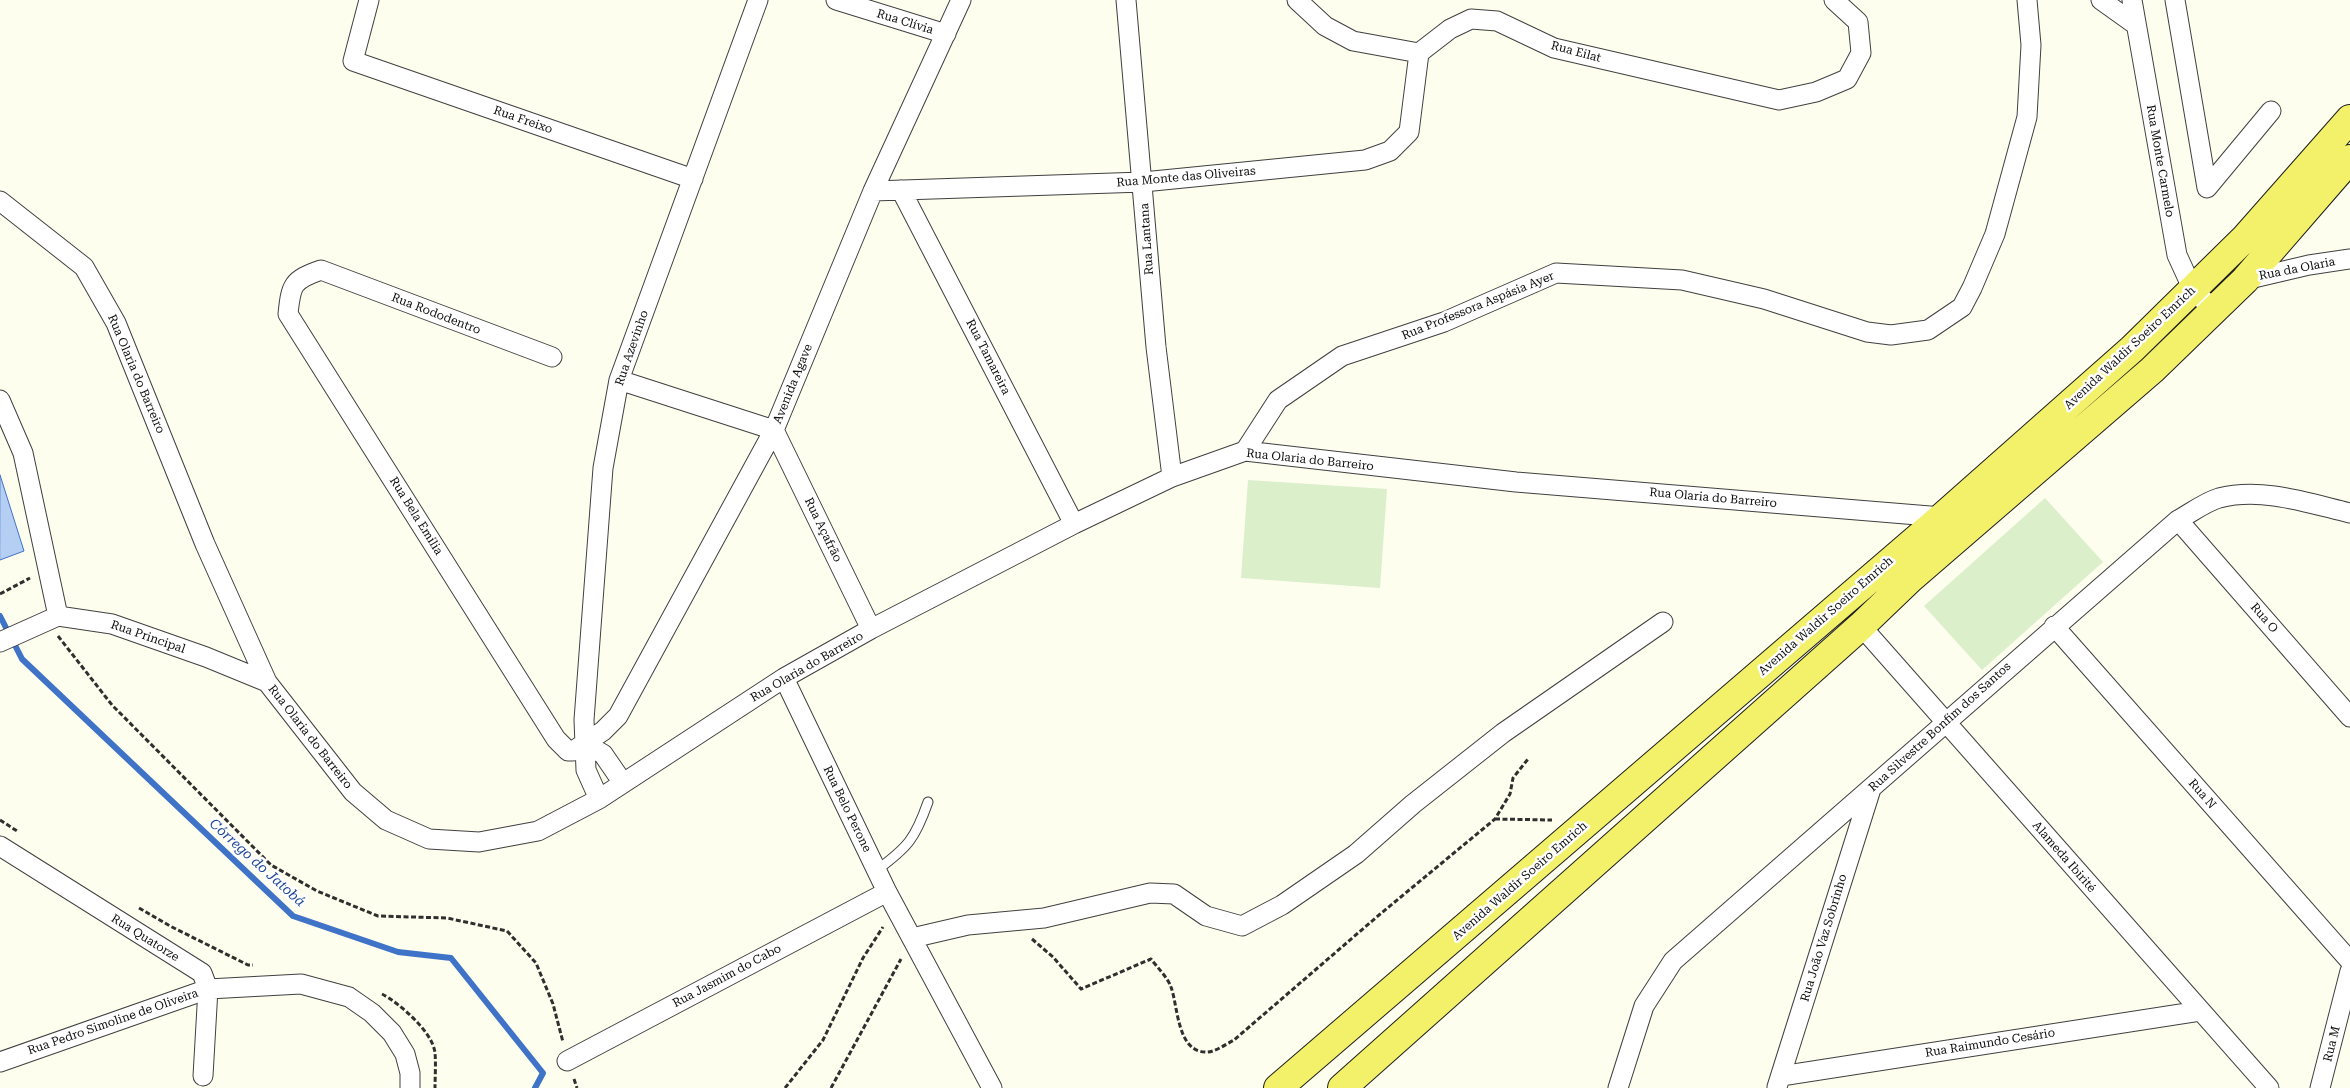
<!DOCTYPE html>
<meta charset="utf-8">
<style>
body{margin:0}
canvas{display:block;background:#fefeee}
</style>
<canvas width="2350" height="1088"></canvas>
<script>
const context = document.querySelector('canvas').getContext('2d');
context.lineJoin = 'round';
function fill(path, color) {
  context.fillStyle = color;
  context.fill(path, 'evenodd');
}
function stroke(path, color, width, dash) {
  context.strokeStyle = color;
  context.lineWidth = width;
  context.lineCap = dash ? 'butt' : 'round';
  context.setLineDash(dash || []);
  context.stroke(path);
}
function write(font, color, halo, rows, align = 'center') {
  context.font = font + ' "Roboto Serif",serif';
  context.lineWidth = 5;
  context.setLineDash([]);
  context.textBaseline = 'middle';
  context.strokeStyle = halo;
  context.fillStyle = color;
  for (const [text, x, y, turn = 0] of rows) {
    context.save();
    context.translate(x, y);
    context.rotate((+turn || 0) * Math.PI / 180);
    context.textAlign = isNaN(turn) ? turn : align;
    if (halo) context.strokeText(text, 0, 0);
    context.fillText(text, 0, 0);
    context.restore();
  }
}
const pitch = new Path2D(`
 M 1248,480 L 1387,489 L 1380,588 L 1241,578 Z
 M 2045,498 L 2103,562 L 1982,670 L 1924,606 Z`);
const water = new Path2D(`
 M 0,475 L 24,551 L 0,560 Z`);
const stream = new Path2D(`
 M 0,616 L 22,659 L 293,916 L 398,952 L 451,958 L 543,1073 L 535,1088`);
const path = new Path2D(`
 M 0,594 L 30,578
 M 58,636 L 112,705 L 271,865 L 317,891 L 378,916 L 447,918 L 507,931 L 536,963 L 553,1004 L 563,1042
 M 1495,819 L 1552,820
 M 0,820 L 17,831
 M 139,908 L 170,926 L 248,965 L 253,965
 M 1032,939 L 1053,957 L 1081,989 L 1151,959 C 1157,967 1168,978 1171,987 C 1178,1006 1177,1051 1205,1052 C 1214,1053 1226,1044 1234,1040 L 1379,915 L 1495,819 L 1510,794 L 1513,778 L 1528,759
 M 382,994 C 399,1003 433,1032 435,1053 C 436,1064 435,1077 435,1088
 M 574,1079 L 577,1088
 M 785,1088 L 823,1040 L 863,958 L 883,927
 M 831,1088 L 901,959`);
const service = new Path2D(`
 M 877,870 C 908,847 915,839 928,802`);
const minor = new Path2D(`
 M 369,0 L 353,61 L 693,179
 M 836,0 L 946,34
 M 1126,0 L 1156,347 L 1172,477
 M 1297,0 L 1325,26 L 1353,41 L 1419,53 L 1450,29 L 1471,19 L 1497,21 L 1554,48 L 1779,100 L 1816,92 L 1847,79 L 1861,53 L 1858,22 L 1834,0
 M 2101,0 L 2136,25
 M 2132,0 L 2177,255 L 2193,290 L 2214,310
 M 2175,0 L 2207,188 L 2271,111
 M 901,190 L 1074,524
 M 873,191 L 1143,182 L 1365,160 L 1390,151 L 1409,132 L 1419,53
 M 0,201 L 84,267 L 116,323 L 205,544 L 267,682 L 353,792 L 386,820 L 429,839 L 479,842 L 538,831 L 599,799 L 784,678 L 871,629 L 1074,524 L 1172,477 L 1245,451 L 1516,482 L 1942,517 L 1946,521
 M 2245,280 L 2309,265 L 2350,259
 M 552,357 L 321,270 C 292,280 291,285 288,314 L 556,739 L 568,751 L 573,751 L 603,731 L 618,716 L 774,430 L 873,191 L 961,0
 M 619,380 L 774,430 L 871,629
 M 0,400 L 23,453 L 58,616
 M 1245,451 L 1278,400 L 1342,356 L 1444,322 L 1556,273 L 1682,280 L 1764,299 L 1867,332 L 1891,335 L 1928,330 L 1962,307 L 1972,288 L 1995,234 L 2027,117 L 2031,45 L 2027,0
 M 2178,520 L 2350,717
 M 1861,626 L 2269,1088
 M 2054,626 L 2350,961
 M 0,642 L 58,616 L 112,624 L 206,657 L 267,682
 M 784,678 L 887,892 L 992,1088
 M 584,743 L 603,754 L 623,783
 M 599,799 L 586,770 L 584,720 L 603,468 L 619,380 L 758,0
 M 0,846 L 202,973 L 208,989 L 203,1076
 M 912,938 L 968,925 L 1044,918 L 1150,893 L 1174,894 L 1206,916 L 1242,926 L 1282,905 L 1356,854 L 1413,804 L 1503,733 L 1663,622
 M 567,1061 L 887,892
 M 0,1062 L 208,989 L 301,984 L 349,997 L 372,1013 L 392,1033 L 405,1054 L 410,1073 L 410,1088
 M 1781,1076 L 2200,1011
 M 1777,1087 L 1871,789
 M 1618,1088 L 1644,1006 L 1673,961 L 2178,520 C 2191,513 2205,502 2219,498 C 2262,487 2308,503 2350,513
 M 2320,1088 L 2350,971`);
const primary = new Path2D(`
 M 1278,1088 L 1942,517 L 2132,349 L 2245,238 L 2350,119
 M 1342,1088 L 1861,626 L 1910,579 L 2152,370 L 2245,280 L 2350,159`);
const streetNames = [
 ["Rua Clívia",905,22,17],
 ["Rua Eilat",1576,52,15],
 ["Rua Freixo",523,120,19],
 ["Rua Monte Carmelo",2160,161,80],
 ["Rua Monte das Oliveiras",1186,177,-5],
 ["Rua Lantana",1147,239,-94],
 ["Rua da Olaria",2297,269,-11],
 ["Rua Professora Aspásia Ayer",1478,306,-22],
 ["Rua Rododentro",436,314,21],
 ["Rua Azevinho",632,348,-71],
 ["Avenida Waldir Soeiro Emrich",2130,348,-43],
 ["Rua Tamareira",988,357,63],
 ["Rua Olaria do Barreiro",136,374,67],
 ["Avenida Agave",793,384,-68],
 ["Rua Olaria do Barreiro",1310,460,6],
 ["Rua Olaria do Barreiro",1713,498,5],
 ["Rua Bela Emília",416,516,58],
 ["Rua Açafrão",823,530,64],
 ["Avenida Waldir Soeiro Emrich",1826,616,-41],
 ["Rua O",2264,618,49],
 ["Rua Principal",148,637,19],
 ["Rua Olaria do Barreiro",807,667,-30],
 ["Rua Silvestre Bonfim dos Santos",1940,727,-42],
 ["Rua Olaria do Barreiro",310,737,52],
 ["Rua N",2202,794,49],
 ["Rua Belo Perone",847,809,64],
 ["Alameda Ibirité",2064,857,49],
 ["Avenida Waldir Soeiro Emrich",1520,881,-41],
 ["Rua Quatorze",145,938,32],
 ["Rua João Vaz Sobrinho",1824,938,-73],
 ["Rua Jasmim do Cabo",727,976,-28],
 ["Rua Pedro Simoline de Oliveira",113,1022,-19],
 ["Rua Raimundo Cesário",1990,1043,-9],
 ["Rua M",2332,1044,-76]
];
const waterNames = [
 ["Córrego do Jatobá",257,863,42]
];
fill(pitch, '#daefca');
fill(water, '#b5cef3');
stroke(water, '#3f73c7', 1);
stroke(stream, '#3f73c7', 6);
stroke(service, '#404040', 11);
stroke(minor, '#404040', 21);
stroke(primary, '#1e1e1e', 30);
stroke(path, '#2f2f2f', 3, [5, 2.5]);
stroke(service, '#fff', 9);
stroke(minor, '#fff', 19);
stroke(primary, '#f3f06a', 28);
write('12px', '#0d0d0d', '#fff', streetNames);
write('italic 14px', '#1c479a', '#fff', waterNames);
</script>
